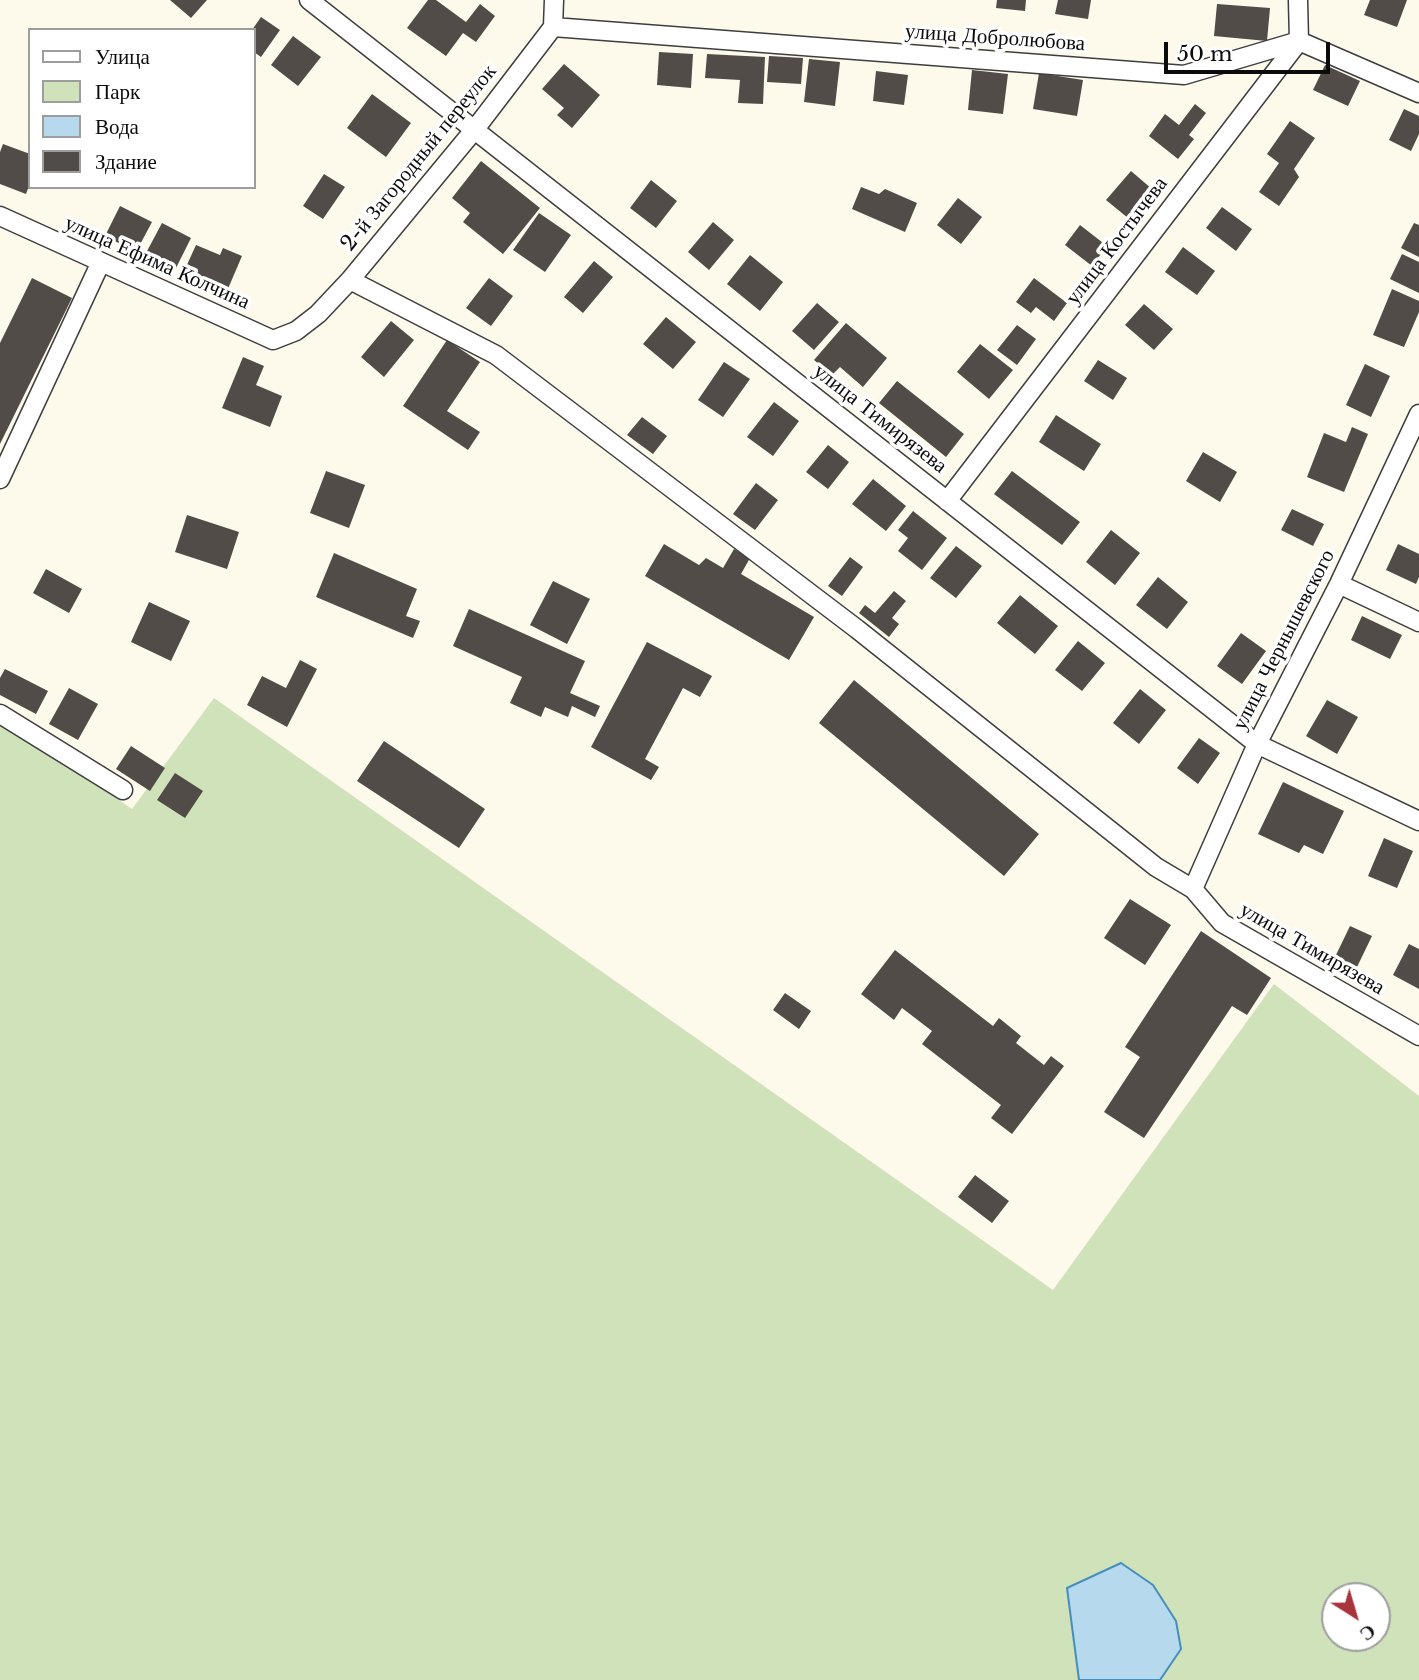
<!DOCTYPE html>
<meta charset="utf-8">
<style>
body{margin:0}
#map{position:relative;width:1419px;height:1680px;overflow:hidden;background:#fdf9eb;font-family:"Libre Baskerville",serif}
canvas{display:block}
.legend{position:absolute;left:28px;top:28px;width:228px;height:161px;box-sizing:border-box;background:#fff;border:2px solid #9d9d9d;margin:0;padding:9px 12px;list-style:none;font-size:21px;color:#0b0b0b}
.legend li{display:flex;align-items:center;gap:14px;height:35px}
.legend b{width:35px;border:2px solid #9d9d9d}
.north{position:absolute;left:1321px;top:1582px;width:70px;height:70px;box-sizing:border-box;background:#fff;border:2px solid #9d9d9d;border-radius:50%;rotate:143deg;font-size:19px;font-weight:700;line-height:28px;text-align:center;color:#0b0b0b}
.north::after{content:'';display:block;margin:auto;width:24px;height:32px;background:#a9343b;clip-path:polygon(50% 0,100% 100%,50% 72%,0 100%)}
.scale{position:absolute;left:1164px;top:42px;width:166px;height:32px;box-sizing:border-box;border:4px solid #0b0b0b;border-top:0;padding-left:9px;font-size:21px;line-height:24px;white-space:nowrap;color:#0b0b0b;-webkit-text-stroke:5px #fff;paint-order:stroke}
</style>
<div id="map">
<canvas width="1419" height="1680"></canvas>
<ul class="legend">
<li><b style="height:9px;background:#fff"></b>Улица</li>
<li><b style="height:19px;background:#cfe2b9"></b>Парк</li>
<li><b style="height:19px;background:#b6d9ee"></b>Вода</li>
<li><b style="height:19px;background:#524c49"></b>Здание</li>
</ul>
<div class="north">С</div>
<div class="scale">50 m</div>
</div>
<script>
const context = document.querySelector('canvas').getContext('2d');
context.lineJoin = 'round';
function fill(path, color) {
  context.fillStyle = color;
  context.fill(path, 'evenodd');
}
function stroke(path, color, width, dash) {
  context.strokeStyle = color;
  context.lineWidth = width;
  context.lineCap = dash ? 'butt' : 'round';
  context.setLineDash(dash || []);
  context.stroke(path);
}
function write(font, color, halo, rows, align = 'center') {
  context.font = font + ' "Libre Baskerville",serif';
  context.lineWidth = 7;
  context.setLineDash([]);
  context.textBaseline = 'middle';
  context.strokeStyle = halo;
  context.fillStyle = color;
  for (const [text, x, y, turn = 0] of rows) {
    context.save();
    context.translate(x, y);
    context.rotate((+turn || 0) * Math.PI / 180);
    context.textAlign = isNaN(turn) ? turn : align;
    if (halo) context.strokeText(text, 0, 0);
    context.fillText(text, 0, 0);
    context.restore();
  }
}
const green = new Path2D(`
 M 214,698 L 1053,1290 L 1274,984 L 1419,1096 L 1419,1680 L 0,1680 L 0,717 L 132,809 ZM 1335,1596 L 1377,1596 L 1377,1638 L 1335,1638 Z`);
const water = new Path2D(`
 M 1121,1563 L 1153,1585 L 1176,1621 L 1181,1649 L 1160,1680 L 1079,1680 L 1067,1588 Z`);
const building = new Path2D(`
 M 170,0 L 207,0 L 191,18 Z
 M 428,0 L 436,0 L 466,22 L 480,4 L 495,16 L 476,42 L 463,33 L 446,56 L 407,28 Z
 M 997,0 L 1026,0 L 1025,11 L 996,8 Z
 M 1058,0 L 1091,0 L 1088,19 L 1055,14 Z
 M 1370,0 L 1407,0 L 1397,27 L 1364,15 Z
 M 1217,4 L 1270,8 L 1267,41 L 1214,36 Z
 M 261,17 L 280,30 L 261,57 L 254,52 L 252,30 Z
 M 293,36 L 321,57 L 298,86 L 271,65 Z
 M 659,52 L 693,54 L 691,88 L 657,85 Z
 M 707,54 L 765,57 L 763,104 L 738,103 L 740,80 L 705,78 Z
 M 769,56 L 803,58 L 801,84 L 767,82 Z
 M 809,59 L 840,62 L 835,106 L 804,102 Z
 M 564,64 L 600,95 L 572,128 L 557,115 L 564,108 L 542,89 Z
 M 1325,65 L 1360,81 L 1348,106 L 1313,90 Z
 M 972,70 L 1008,74 L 1003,114 L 968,110 Z
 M 876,71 L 908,75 L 904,105 L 873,101 Z
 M 1039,73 L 1083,80 L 1077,116 L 1033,109 Z
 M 372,94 L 411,123 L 386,157 L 347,128 Z
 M 1195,104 L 1206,113 L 1189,135 L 1194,139 L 1178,159 L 1149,136 L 1165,114 L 1179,125 Z
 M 1404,109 L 1419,116 L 1419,134 L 1411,151 L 1389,140 Z
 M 1290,121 L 1315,138 L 1294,169 L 1299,177 L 1279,206 L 1259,192 L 1279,163 L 1267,154 Z
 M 3,144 L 30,154 L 30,183 L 26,194 L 0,184 L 0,152 Z
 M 481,161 L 540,208 L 503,254 L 463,222 L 470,213 L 452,198 Z
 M 1131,171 L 1152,189 L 1128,218 L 1106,200 Z
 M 324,174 L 345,187 L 323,219 L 303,206 Z
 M 651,180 L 677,201 L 656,228 L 630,208 Z
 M 861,187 L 879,194 L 885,189 L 917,203 L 905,232 L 852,209 Z
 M 958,198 L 982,217 L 961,244 L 937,225 Z
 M 120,206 L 152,222 L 136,252 L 105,236 Z
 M 1222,207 L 1252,229 L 1236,251 L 1206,228 Z
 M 539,213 L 571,235 L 545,272 L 513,250 Z
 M 713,222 L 734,240 L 709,270 L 688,252 Z
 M 162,223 L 191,238 L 176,268 L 146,253 Z
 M 1414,223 L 1419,225 L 1419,257 L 1401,248 Z
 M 1080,225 L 1107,246 L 1092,266 L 1065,245 Z
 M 196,245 L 220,255 L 223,248 L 242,256 L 227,291 L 210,284 L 207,292 L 180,280 Z
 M 1183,247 L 1215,271 L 1197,295 L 1165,272 Z
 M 1402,254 L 1419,262 L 1419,293 L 1390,279 Z
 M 750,255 L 783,282 L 760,311 L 727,284 Z
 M 594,261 L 613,277 L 583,313 L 564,297 Z
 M 32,278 L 72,298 L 0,444 L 0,343 Z
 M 489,278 L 513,296 L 491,326 L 466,308 Z
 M 1034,278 L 1067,303 L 1054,321 L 1036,307 L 1031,313 L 1016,302 Z
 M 1392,289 L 1419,301 L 1419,312 L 1404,347 L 1373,335 Z
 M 817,303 L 839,322 L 814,350 L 792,331 Z
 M 1144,304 L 1173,329 L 1154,350 L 1125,325 Z
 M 666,317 L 696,342 L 673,369 L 643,344 Z
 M 391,321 L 414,340 L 384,377 L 361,357 Z
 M 846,323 L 887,358 L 863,387 L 840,367 L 832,375 L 814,360 Z
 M 1017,325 L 1036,339 L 1017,365 L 997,350 Z
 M 447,340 L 480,362 L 447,411 L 480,432 L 468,450 L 403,406 Z
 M 980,344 L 1013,370 L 989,399 L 957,372 Z
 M 243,357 L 264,366 L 256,385 L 282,396 L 270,427 L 222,408 Z
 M 1098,360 L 1127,378 L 1113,400 L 1084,381 Z
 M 724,362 L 750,379 L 723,417 L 698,400 Z
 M 1365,364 L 1390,376 L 1371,417 L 1346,405 Z
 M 897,381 L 964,434 L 946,457 L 879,403 Z
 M 774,402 L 799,421 L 773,456 L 747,437 Z
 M 1056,415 L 1101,444 L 1084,471 L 1039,442 Z
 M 642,417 L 667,436 L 653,454 L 627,435 Z
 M 1352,427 L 1368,434 L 1344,492 L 1307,477 L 1324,433 L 1346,442 Z
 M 828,445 L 849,462 L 828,489 L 806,472 Z
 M 1203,452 L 1237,472 L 1220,502 L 1186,481 Z
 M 326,471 L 365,485 L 349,528 L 310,513 Z
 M 1012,471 L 1080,522 L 1062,545 L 994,494 Z
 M 873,479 L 906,506 L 886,531 L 852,504 Z
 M 756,483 L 778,500 L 755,530 L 733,514 Z
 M 1292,509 L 1324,524 L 1313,546 L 1281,530 Z
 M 913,511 L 947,538 L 922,570 L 898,551 L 908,538 L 898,530 Z
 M 187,515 L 239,532 L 227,569 L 175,552 Z
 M 1111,530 L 1140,553 L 1115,585 L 1086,562 Z
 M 664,544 L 699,565 L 706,558 L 723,568 L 734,549 L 750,558 L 741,574 L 814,617 L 789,660 L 645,576 Z
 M 1398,544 L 1419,554 L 1419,577 L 1416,584 L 1386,570 Z
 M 956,546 L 982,566 L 956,598 L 930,578 Z
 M 334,553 L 417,589 L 406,616 L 420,621 L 413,638 L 316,597 Z
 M 850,557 L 863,567 L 842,596 L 828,586 Z
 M 46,569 L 82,589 L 69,613 L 33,593 Z
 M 1158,577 L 1188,602 L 1167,629 L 1136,605 Z
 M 553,581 L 590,599 L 567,644 L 530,625 Z
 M 894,591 L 906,601 L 892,618 L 899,624 L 889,637 L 859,613 L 865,605 L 875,613 Z
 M 1020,595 L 1058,626 L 1035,654 L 997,623 Z
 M 149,602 L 190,621 L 171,661 L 131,642 Z
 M 469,609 L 585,661 L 570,693 L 600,706 L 595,717 L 572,706 L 568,717 L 545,707 L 541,717 L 510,703 L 522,677 L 453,646 Z
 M 1362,616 L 1402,635 L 1390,659 L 1351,640 Z
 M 1241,633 L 1266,651 L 1242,684 L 1217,666 Z
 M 1078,641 L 1105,663 L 1082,691 L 1055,670 Z
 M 647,642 L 712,676 L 700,697 L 683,688 L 645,759 L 659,767 L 651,780 L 591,747 Z
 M 300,660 L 317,669 L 287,727 L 247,705 L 262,676 L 286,688 Z
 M 5,669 L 48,691 L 36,714 L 0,695 L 0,678 Z
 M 854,680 L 1039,834 L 1004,876 L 819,723 Z
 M 69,688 L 98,704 L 78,740 L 49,724 Z
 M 1140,689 L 1166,710 L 1139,744 L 1113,723 Z
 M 1327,700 L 1358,717 L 1337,754 L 1306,736 Z
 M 1199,738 L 1220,753 L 1198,784 L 1177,768 Z
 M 384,741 L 485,809 L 459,848 L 357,781 Z
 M 131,746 L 165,768 L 150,791 L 116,769 Z
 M 175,773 L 203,791 L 185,818 L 157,800 Z
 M 1283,782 L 1344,811 L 1323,854 L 1304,845 L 1299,853 L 1258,834 Z
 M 1384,838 L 1413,851 L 1397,888 L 1368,876 Z
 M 1130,899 L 1171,925 L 1145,965 L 1104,938 Z
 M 1350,926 L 1372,936 L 1357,967 L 1335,957 Z
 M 1201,931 L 1271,978 L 1247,1015 L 1232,1006 L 1144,1138 L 1104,1112 L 1140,1057 L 1125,1047 Z
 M 1409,944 L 1419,949 L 1419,989 L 1393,975 Z
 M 895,950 L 993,1026 L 999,1018 L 1021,1036 L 1016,1043 L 1044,1065 L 1051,1056 L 1064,1066 L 1012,1134 L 991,1118 L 1001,1105 L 922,1044 L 932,1031 L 902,1008 L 894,1020 L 861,994 Z
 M 785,993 L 811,1011 L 799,1029 L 773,1010 Z
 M 975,1175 L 1009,1201 L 992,1223 L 958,1197 Z`);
const street = new Path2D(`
 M 309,0 L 1257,744 L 1419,821
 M 553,27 L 1184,75 L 1299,41 L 1419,93
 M 0,216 L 273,340 L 296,331 L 318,314 L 350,280 L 475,129 L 553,27 L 554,0
 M 350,280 L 496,355 L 857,629 L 1156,867 L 1193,889 L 1222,923 L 1419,1036
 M 0,479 L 100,264
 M 947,501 L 1299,41 L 1298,0
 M 1339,584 L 1419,622
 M 0,714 L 123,790
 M 1193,889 L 1257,744 L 1339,584 L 1419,414`);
const streetNames = [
 ["улица Добролюбова",995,38,4],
 ["2-й Загородный переулок",419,158,-51],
 ["улица Костычева",1117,241,-53],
 ["улица Ефима Колчина",157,263,24],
 ["улица Тимирязева",880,419,38],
 ["улица Чернышевского",1284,640,-63],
 ["улица Тимирязева",1312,949,30]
];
fill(green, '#cfe2b9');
fill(water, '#b6d9ee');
stroke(water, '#468ebc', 2);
fill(building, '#524c49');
stroke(street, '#3e3e3e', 21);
stroke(street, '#fff', 18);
write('21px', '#0b0b0b', '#fff', streetNames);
</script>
